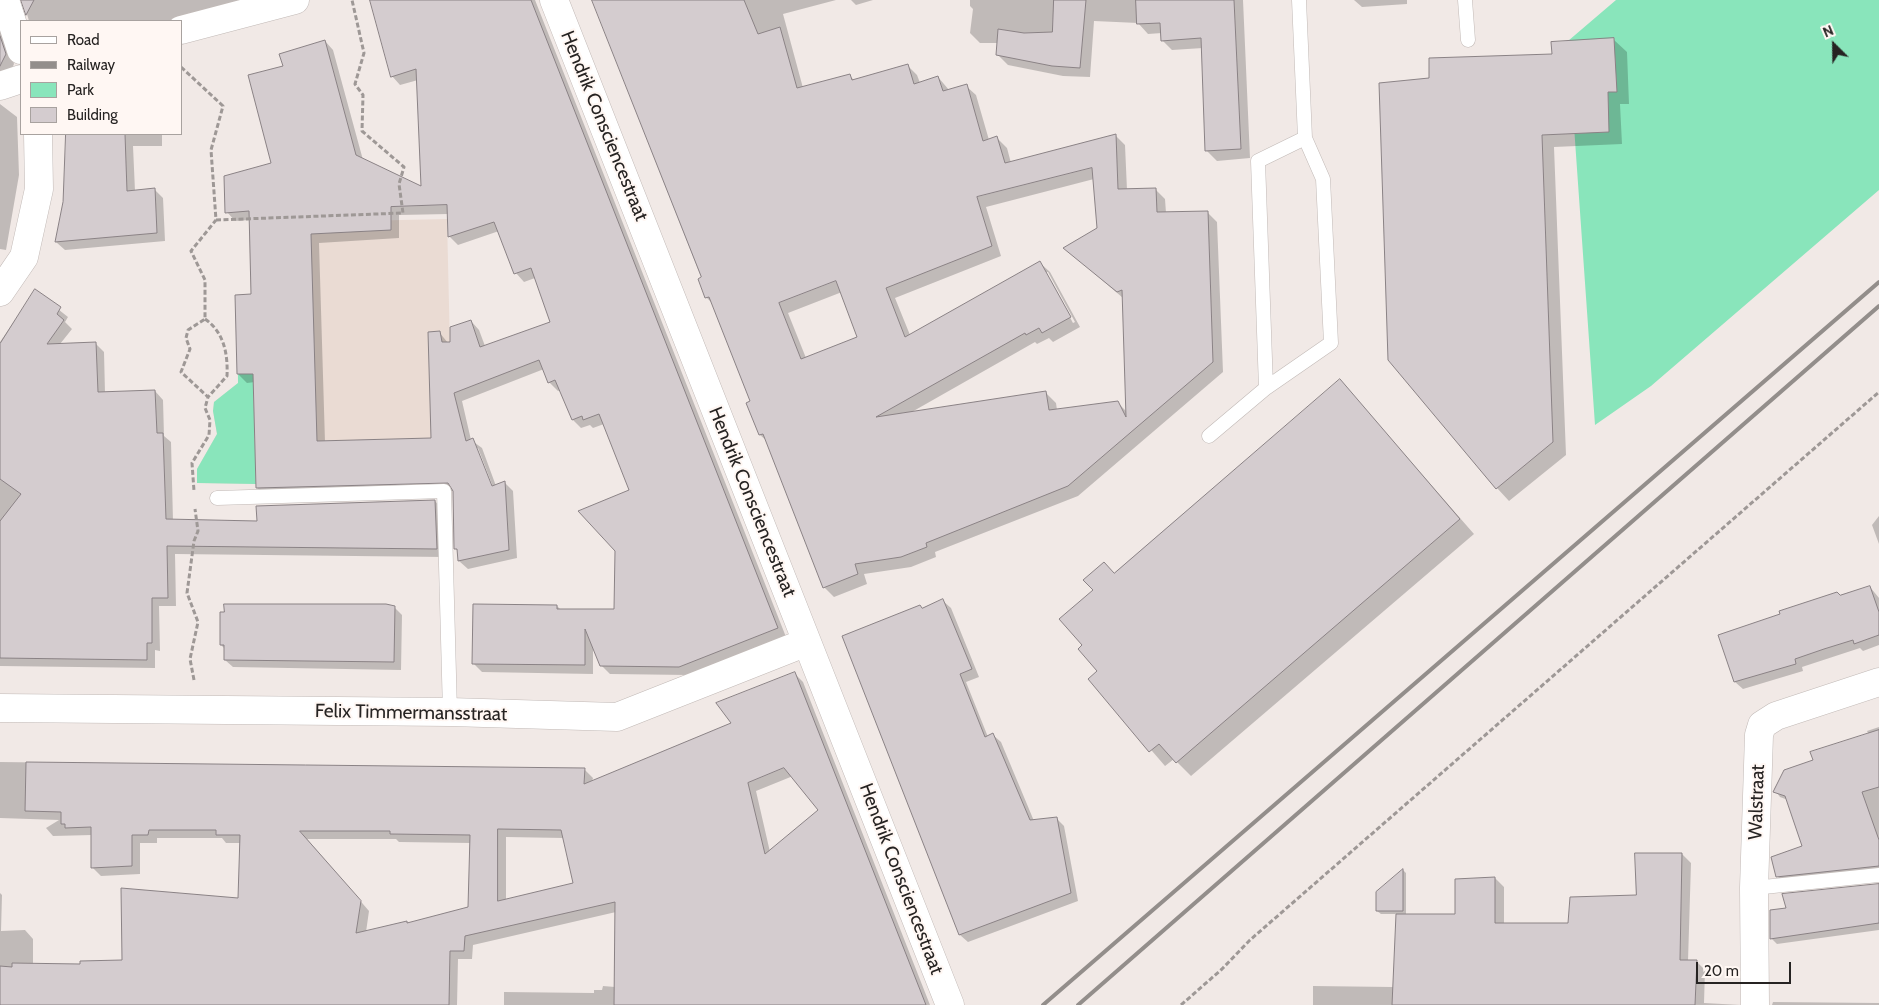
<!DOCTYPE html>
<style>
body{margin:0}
#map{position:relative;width:1879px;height:1005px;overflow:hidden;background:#f1e9e6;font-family:Cabin,sans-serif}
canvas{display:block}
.legend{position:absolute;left:20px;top:20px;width:162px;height:115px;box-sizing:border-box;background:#fff7f3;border:1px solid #a8a29f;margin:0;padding:6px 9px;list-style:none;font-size:15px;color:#262322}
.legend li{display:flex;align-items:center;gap:10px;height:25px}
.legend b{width:25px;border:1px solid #a8a29f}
.north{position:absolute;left:1809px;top:20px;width:50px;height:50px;-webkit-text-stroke:4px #fff7f3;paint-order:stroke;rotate:337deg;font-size:14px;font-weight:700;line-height:20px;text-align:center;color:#262322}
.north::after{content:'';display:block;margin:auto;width:18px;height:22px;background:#262322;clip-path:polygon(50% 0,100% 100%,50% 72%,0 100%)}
.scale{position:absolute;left:1696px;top:962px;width:95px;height:22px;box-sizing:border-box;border:2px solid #262322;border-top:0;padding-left:6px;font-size:15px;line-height:18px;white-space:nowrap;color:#262322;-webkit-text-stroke:4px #fff7f3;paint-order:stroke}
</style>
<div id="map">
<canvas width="1879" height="1005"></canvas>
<ul class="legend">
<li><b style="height:6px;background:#fff"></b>Road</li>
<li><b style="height:6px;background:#938e8b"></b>Railway</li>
<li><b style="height:14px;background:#89e5bb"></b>Park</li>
<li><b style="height:14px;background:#d4cccf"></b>Building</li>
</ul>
<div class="north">N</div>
<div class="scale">20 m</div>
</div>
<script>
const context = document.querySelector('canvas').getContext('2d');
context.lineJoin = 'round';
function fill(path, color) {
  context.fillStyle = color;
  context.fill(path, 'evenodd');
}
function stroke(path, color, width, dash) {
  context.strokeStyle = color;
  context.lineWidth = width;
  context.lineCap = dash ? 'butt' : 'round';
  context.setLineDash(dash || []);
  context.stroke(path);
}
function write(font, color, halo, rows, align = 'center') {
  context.font = font + ' Cabin,sans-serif';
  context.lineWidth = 4;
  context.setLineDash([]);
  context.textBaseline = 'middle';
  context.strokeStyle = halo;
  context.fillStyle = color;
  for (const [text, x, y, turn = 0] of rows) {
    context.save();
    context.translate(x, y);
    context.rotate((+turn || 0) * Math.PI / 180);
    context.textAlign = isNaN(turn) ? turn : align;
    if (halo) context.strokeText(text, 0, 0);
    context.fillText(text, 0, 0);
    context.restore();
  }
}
const built = new Path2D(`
 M 447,219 L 453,478 L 256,484 L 197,483 L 197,469 L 217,434 L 213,411 L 214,402 L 238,383 L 235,295 L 251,294 L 249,225 L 310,222 Z`);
const green = new Path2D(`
 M 1616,0 L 1879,0 L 1879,190 L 1651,386 L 1595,425 L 1568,41 Z
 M 238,374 L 253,374 L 256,484 L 197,483 L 197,469 L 217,434 L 213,411 L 214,402 L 238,383 Z`);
const shadow = new Path2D(`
 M 23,0 L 267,0 L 181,21 L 29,21 Z
 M 371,0 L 535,0 L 786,637 L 688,675 L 610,674 L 601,665 L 593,645 L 593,674 L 482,672 L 474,664 L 557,606 L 561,610 L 615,610 L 631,491 L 604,424 L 593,428 L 590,425 L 581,428 L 573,420 L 561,390 L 558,391 L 549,382 L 544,369 L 462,401 L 471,440 L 482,448 L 496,486 L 505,483 L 513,491 L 517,558 L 468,569 L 459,561 L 459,552 L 456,549 L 454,491 L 266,496 L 257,488 L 255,382 L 247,383 L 238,374 L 252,295 L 250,220 L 235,221 L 227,212 L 272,164 L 284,67 L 325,41 L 333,50 L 363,160 L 422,188 L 418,80 L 400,85 L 392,76 ZM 449,214 L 449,236 L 458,245 L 499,231 L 516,273 L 524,282 L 535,278 L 551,323 L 485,346 L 479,330 L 471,321 L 451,343 L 448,343 L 439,332 L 432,439 L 325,442 L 319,243 L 399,238 L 399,215 ZM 476,448 L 478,448 L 495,492 L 493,493 Z
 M 593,0 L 836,0 L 783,14 L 803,88 L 849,75 L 855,81 L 907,65 L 917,75 L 920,83 L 938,77 L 949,90 L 966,86 L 976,95 L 989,140 L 997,138 L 1007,148 L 1011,163 L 1116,136 L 1125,145 L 1127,190 L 1155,189 L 1165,199 L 1166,213 L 1207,212 L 1217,222 L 1223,372 L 1078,496 L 935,552 L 936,557 L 911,567 L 864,574 L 867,584 L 834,597 L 824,587 L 767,441 L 760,435 L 751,402 L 713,304 L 706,297 L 702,277 ZM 1094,179 L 1098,229 L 1065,248 L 1123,298 L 1128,413 L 1117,402 L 1057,410 L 1056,403 L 1046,393 L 910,413 L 1035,342 L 1037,344 L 1049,338 L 1053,342 L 1080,327 L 1050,272 L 1040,263 L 910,335 L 895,298 L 1001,256 L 986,207 ZM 1045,272 L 1048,272 L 1075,322 L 1073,323 ZM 842,292 L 859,337 L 806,358 L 788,313 Z
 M 851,0 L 873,0 L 856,5 Z
 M 970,0 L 1243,0 L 1250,158 L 1217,161 L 1207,151 L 1203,48 L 1172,50 L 1162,40 L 1162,33 L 1148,34 L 1138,23 L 1094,21 L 1090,77 L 1063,76 L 1008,65 L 998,55 L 998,43 L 980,43 L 970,33 L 973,9 L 970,6 Z
 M 1354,0 L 1407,0 L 1407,4 L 1362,7 Z
 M 0,19 L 14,64 L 7,79 L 0,83 Z
 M 1614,40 L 1627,52 L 1629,104 L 1620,104 L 1622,144 L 1554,147 L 1566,455 L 1509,501 L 1497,488 L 1431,79 L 1553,56 Z
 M 0,104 L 17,117 L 19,175 L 6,250 L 0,249 Z
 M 66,134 L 162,134 L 162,146 L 133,146 L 135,191 L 154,189 L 163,198 L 165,241 L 65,250 L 56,242 L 64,202 L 67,162 Z
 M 35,291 L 68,317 L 65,322 L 72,329 L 60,344 L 96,344 L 104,352 L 105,393 L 155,391 L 163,400 L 164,436 L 171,442 L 173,521 L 258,522 L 435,501 L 443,510 L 444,557 L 175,554 L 176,606 L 159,606 L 160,651 L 155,650 L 155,668 L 0,666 L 0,342 Z
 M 1340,381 L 1474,534 L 1191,776 L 1174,759 L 1165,766 L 1090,679 L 1099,671 L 1084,645 L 1115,574 Z
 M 1879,516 L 1879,544 L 1872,525 Z
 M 1870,587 L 1879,598 L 1879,645 L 1863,651 L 1860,648 L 1802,667 L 1803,671 L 1743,689 L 1735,682 L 1840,597 Z
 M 943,601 L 951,608 L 979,677 L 966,682 L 988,737 L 993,735 L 1001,742 L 1034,821 L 1056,818 L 1064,826 L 1078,901 L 968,942 L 960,935 L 843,636 L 920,606 L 923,609 Z
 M 394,607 L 402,615 L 401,670 L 233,667 L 225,660 L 225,649 L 221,645 Z
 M 795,674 L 803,682 L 930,1005 L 504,1005 L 504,992 L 594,993 L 594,990 L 602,990 L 603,986 L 615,987 L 616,912 L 473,945 L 472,959 L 458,959 L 457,1005 L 0,1005 L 0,893 L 2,895 L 1,931 L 25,930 L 33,939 L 33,964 L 81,965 L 123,961 L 240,899 L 241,843 L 226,843 L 222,838 L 157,838 L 157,843 L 140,843 L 140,874 L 101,876 L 92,867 L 92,835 L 53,836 L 46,828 L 59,820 L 0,818 L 0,762 L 584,769 L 593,778 L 592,782 L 733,723 ZM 793,776 L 819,810 L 770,852 L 756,791 ZM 506,837 L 564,838 L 574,884 L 506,900 ZM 307,839 L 396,839 L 399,842 L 471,843 L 469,908 L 408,924 L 407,922 L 366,932 L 369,911 Z
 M 1879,727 L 1879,872 L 1783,882 L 1777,876 L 1803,847 L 1788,800 L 1780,797 L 1774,789 L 1785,771 L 1814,761 L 1869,735 L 1867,731 Z
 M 1682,854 L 1691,863 L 1688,961 L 1696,961 L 1705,970 L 1704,1003 L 1741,1005 L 1313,1005 L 1313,986 L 1393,987 L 1394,965 L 1396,965 L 1397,914 L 1381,914 L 1377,911 L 1403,870 L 1406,873 L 1406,915 L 1456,915 L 1495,878 L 1504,887 L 1504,924 L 1570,924 L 1638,896 Z
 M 1879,885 L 1879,930 L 1777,944 L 1771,938 L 1788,909 Z
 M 1773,1002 L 1879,1003 L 1879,1005 L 1772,1005 Z`);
const building = new Path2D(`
 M 21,0 L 34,0 L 26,15 Z
 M 370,0 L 531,0 L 778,628 L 679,667 L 600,666 L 585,629 L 585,665 L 472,664 L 473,604 L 557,605 L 557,609 L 614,609 L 615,551 L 578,511 L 629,490 L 599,414 L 583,420 L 582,416 L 572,420 L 555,380 L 548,383 L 539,360 L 454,393 L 466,441 L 473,438 L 492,486 L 505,481 L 509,550 L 458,561 L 457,549 L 454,549 L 453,491 L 448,483 L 256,488 L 253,374 L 237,374 L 235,295 L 251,294 L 249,211 L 225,213 L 224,176 L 271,163 L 248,75 L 283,66 L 279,54 L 325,40 L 356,155 L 421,186 L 416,69 L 391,77 ZM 447,205 L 448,237 L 494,222 L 514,274 L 531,268 L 550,322 L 480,347 L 471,320 L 450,327 L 450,342 L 442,342 L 440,331 L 428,332 L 431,438 L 317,441 L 311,234 L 391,230 L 391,207 Z
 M 592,0 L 744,0 L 758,34 L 780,27 L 797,88 L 850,74 L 852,80 L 908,64 L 914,84 L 938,76 L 943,91 L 967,84 L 983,141 L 997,136 L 1005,163 L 1116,134 L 1118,189 L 1156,188 L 1157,212 L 1208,211 L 1213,362 L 1068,486 L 926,543 L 927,547 L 901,557 L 855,564 L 858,574 L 823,588 L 763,434 L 759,435 L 746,403 L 750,401 L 709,297 L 705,298 L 698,279 L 701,277 ZM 1092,168 L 1097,228 L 1063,248 L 1117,292 L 1122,290 L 1126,417 L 1118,401 L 1049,410 L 1046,391 L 876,417 L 1025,333 L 1026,335 L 1039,328 L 1042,333 L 1071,317 L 1040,261 L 905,337 L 886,288 L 992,246 L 977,197 ZM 836,281 L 857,337 L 801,359 L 779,303 Z
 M 1054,0 L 1086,0 L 1080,68 L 1052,66 L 996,55 L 998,29 L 1024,33 L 1052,32 Z
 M 1136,0 L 1234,0 L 1241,149 L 1205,151 L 1201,38 L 1161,41 L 1160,23 L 1137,24 Z
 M 0,36 L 6,54 L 0,66 Z
 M 1614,38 L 1617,92 L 1608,92 L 1609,132 L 1542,135 L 1553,442 L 1496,489 L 1388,360 L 1379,83 L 1429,78 L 1429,58 L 1552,54 L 1551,42 Z
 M 66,134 L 125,134 L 127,191 L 155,188 L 157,233 L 55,242 L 63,202 Z
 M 35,289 L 61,307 L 57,314 L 64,320 L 47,344 L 96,342 L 98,392 L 155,390 L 157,433 L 163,433 L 166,519 L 257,521 L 256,506 L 435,500 L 437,549 L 167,546 L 168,598 L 152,598 L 152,643 L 147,643 L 147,660 L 0,658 L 0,521 L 21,494 L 0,479 L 0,344 Z
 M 1340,379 L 1460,519 L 1176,763 L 1159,744 L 1149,752 L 1088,679 L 1097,671 L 1078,649 L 1082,645 L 1059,619 L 1093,590 L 1083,580 L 1104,562 L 1114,573 Z
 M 1870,586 L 1879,612 L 1879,635 L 1854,644 L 1853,640 L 1824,649 L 1795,659 L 1796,664 L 1734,682 L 1718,635 L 1780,614 L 1779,611 L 1837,592 L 1840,595 Z
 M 943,599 L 972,669 L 960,674 L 985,737 L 993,733 L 1030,820 L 1057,817 L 1071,893 L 959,935 L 842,636 L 920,605 L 922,608 Z
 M 224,604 L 386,604 L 395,606 L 394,662 L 224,660 L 224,645 L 220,645 L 220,612 L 224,612 Z
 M 795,672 L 926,1005 L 614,1005 L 615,902 L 465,936 L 464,951 L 450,951 L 449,1005 L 0,1005 L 0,966 L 12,967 L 12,963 L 80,964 L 80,961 L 122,960 L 121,888 L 238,898 L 240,835 L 216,835 L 216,830 L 149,830 L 148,835 L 132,835 L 132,866 L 91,868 L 91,827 L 65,828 L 65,824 L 61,824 L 61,812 L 25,811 L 26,762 L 585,768 L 584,784 L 731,723 L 716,703 ZM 784,768 L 818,810 L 765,854 L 748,783 ZM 498,829 L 561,830 L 573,883 L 498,901 ZM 300,831 L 390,831 L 390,834 L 470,835 L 468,907 L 407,923 L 407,921 L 356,933 L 361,901 Z
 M 1879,730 L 1879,787 L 1862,792 L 1879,840 L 1879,866 L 1776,877 L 1771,857 L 1802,846 L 1785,796 L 1773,792 L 1784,770 L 1813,760 L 1810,752 Z
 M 1635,853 L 1682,853 L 1680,960 L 1697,960 L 1695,1005 L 1392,1005 L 1396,914 L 1455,914 L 1455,879 L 1495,877 L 1495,923 L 1568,923 L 1570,897 L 1636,895 Z
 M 1403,869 L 1403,911 L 1376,911 L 1376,892 Z
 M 1879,884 L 1879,923 L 1770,939 L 1770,910 L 1786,908 L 1782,894 Z`);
const path = new Path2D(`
 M 181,67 L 223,106 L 211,150 L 216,220 L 191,251 L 205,280 L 205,319 L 188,330 L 186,338 L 190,349 L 181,372 L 208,397 L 205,408 L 210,420 L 209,435 L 192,463 L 194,491
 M 216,220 L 403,213 L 399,184 L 404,167 L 362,131 L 363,95 L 355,84 L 364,53 L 352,0
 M 205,319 C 224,332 228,354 227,376 L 208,397
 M 194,680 L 190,659 L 198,622 L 187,593 L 194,541 L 198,531 L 195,509
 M 1181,1005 L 1222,969 L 1250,940 L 1879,392`);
const service = new Path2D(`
 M 1465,0 L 1468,40
 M 1266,388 L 1331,343 L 1323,179 L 1305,138
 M 1209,436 L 1266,388 L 1258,161 L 1305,138 L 1299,0
 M 217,498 L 444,491 L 450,712
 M 1754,888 L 1879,875`);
const minor = new Path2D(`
 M 5,0 L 21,50
 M 554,0 L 950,1005
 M 181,30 L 295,0
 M 0,86 L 21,79
 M 0,292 L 24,257 L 39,189 L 38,134
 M 0,708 L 450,712 L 617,717 L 807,642
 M 1755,1005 L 1754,888 L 1759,735 L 1762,725 L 1776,716 L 1879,682`);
const rail = new Path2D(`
 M 1043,1005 L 1879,282
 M 1078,1005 L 1879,306`);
const streetNames = [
 ["Hendrik Consciencestraat",604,126,68],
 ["Hendrik Consciencestraat",752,502,68],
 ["Felix Timmermansstraat",411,713,1],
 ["Walstraat",1757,802,-88],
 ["Hendrik Consciencestraat",901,879,69]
];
fill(built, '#eadbd3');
fill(green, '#89e5bb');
fill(shadow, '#0003');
fill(building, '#d4cccf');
stroke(building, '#8a8285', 1);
stroke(service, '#c1b9b6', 15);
stroke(minor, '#c1b9b6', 29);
stroke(path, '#9e9896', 3, [5, 2.5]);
stroke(service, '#fff', 14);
stroke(minor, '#fff', 28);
stroke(rail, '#938e8b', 4);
write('19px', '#262322', '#fff7f3', streetNames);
</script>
